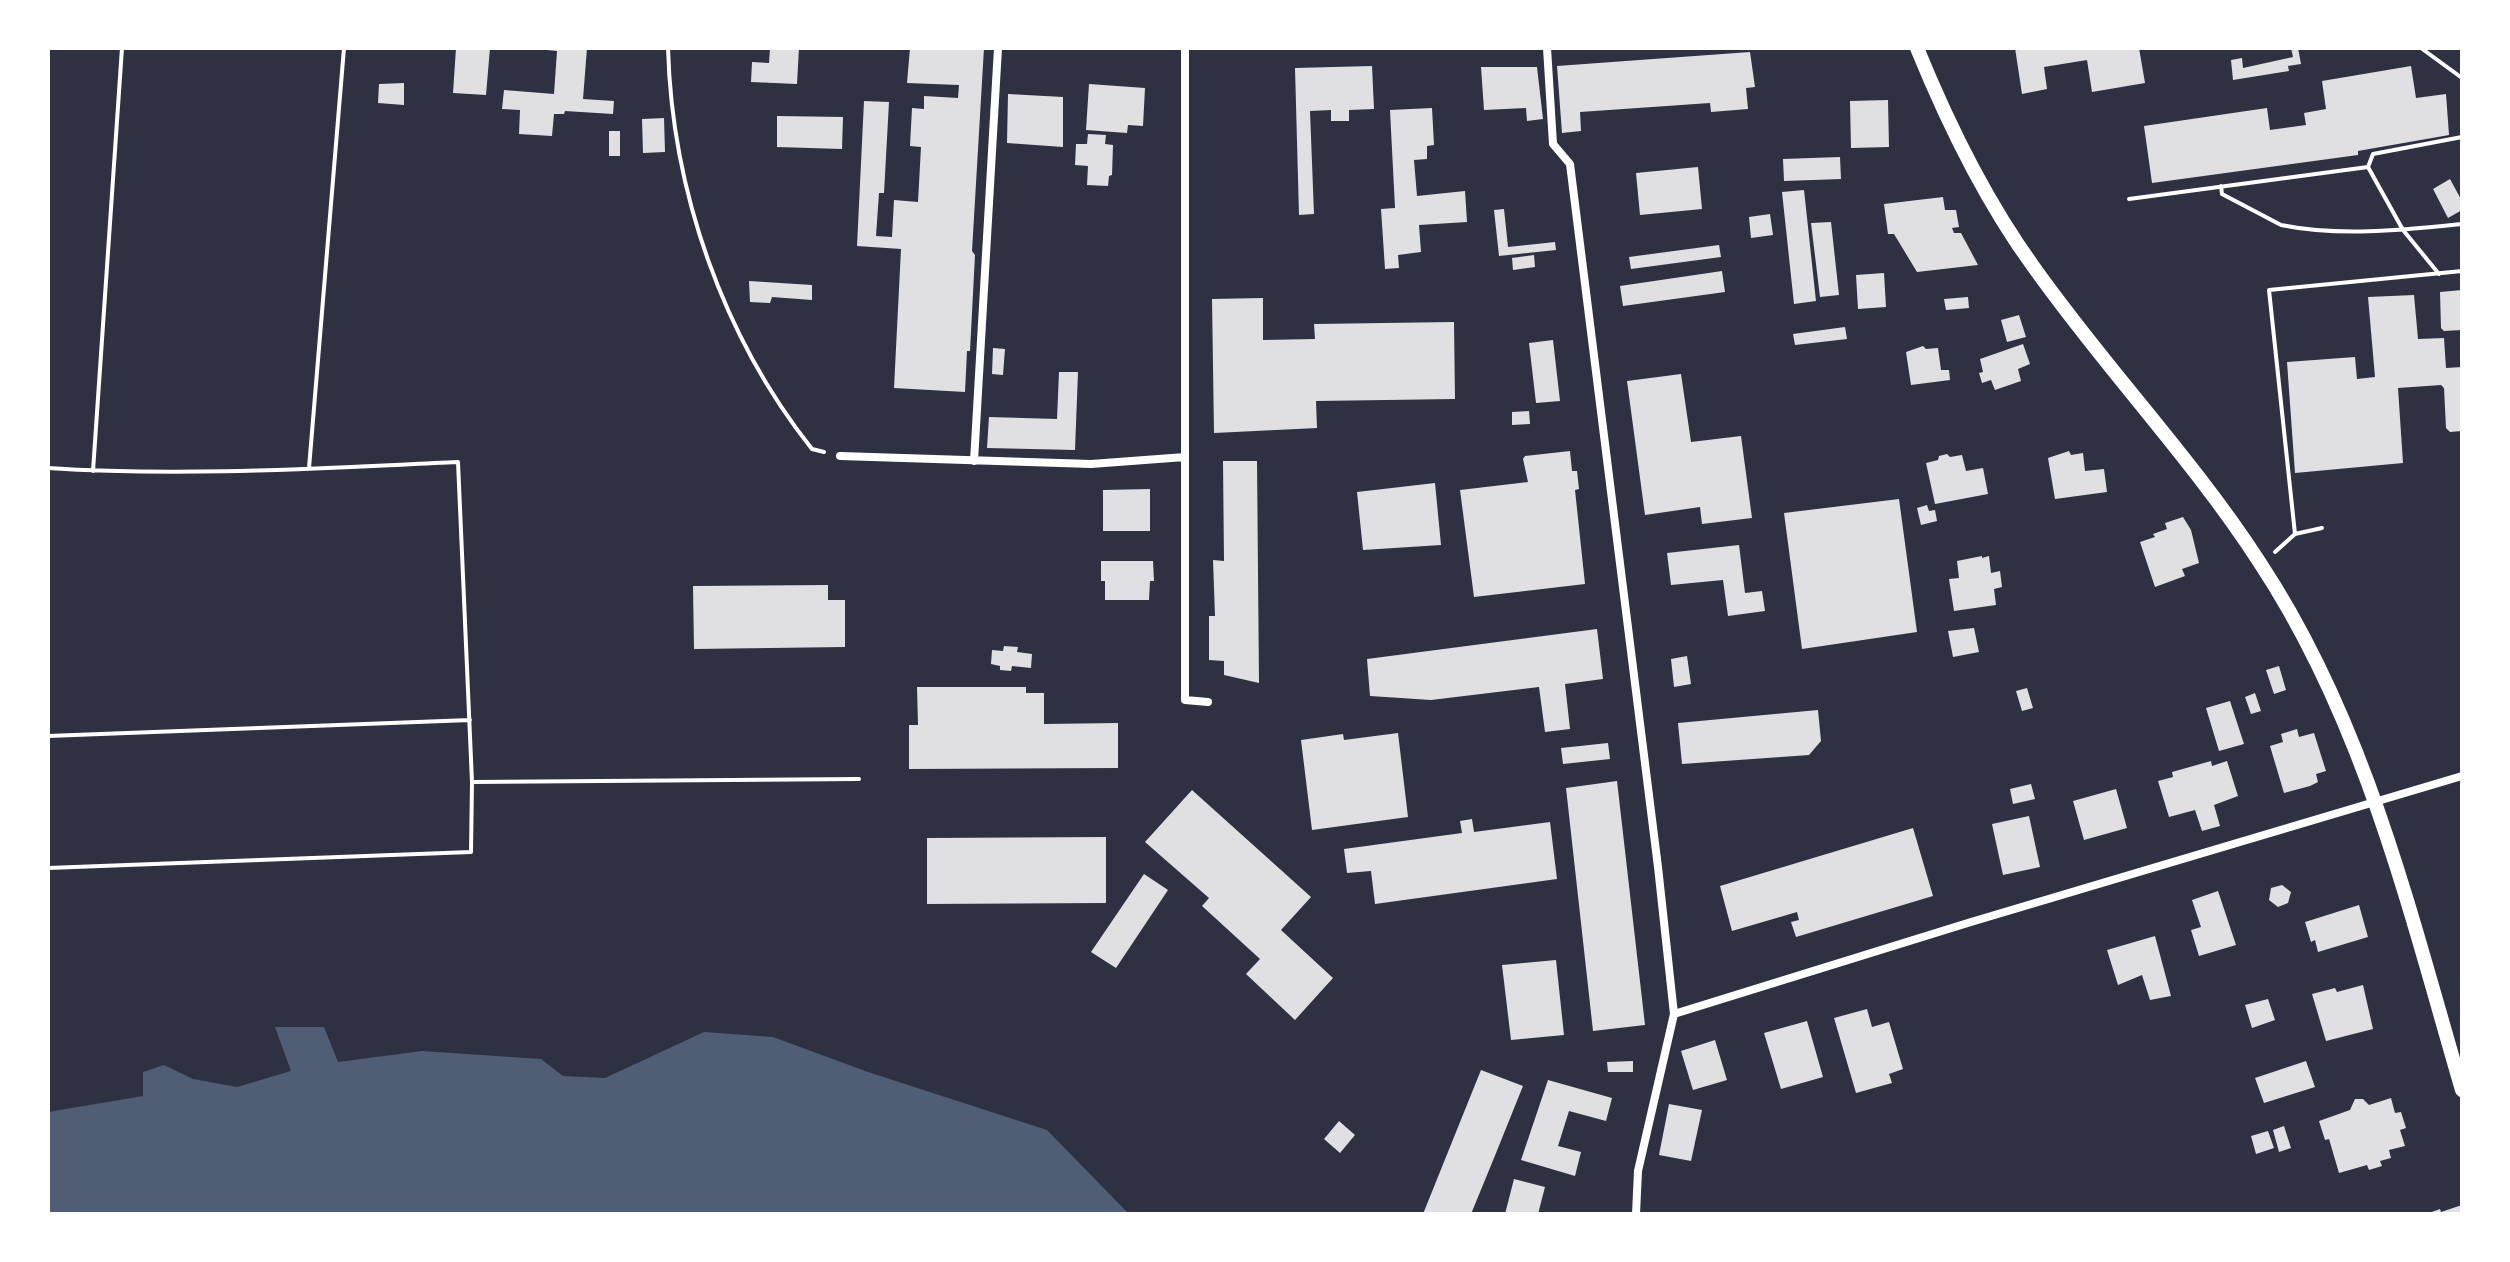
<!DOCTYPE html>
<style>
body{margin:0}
#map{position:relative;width:2510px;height:1262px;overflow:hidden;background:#2d3142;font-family:"DejaVu Sans",sans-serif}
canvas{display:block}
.frame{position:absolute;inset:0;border:50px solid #fff;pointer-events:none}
</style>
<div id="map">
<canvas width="2510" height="1262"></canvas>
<div class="frame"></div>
</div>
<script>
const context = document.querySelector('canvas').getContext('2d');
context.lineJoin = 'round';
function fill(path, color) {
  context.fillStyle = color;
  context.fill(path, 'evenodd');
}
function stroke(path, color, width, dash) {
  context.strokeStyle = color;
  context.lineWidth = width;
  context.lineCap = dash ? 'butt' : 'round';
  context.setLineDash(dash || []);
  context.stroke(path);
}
const water = new Path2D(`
 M 275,1027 L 324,1027 L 338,1062 L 422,1051 L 541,1059 L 563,1076 L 605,1078 L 704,1032 L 773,1037 L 868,1072 L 1047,1130 L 1129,1214 L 48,1214 L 48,1112 L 143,1096 L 143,1072 L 164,1065 L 193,1079 L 237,1087 L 291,1071 Z`);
const building = new Path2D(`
 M 456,48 L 490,48 L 486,95 L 453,93 Z
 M 547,48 L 587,48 L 583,99 L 614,101 L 613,114 L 565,111 L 564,114 L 554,114 L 552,136 L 519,134 L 520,110 L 502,109 L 504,90 L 554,94 L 557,51 L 547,50 Z
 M 770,48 L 799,48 L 797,84 L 751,82 L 752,62 L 769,63 Z
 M 910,48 L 984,48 L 972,251 L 975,255 L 970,351 L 967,351 L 965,392 L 894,388 L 901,249 L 857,246 L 864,101 L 889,102 L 884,193 L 879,193 L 876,236 L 892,237 L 894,200 L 918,202 L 921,147 L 910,146 L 912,108 L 924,109 L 924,96 L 958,98 L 959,85 L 907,83 Z
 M 2015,48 L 2139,48 L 2145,83 L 2092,92 L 2087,60 L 2044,67 L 2047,89 L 2022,94 Z
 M 2291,48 L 2298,48 L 2301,64 L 2288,66 L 2289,71 L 2233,80 L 2231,60 L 2242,58 L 2243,68 L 2293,57 Z
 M 1750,52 L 1755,87 L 1746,88 L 1748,109 L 1711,112 L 1710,103 L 1580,112 L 1581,131 L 1562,133 L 1557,66 Z
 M 1372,66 L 1374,109 L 1349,110 L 1349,121 L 1331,121 L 1331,110 L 1310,111 L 1314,214 L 1299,215 L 1295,68 Z
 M 2411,66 L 2416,98 L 2446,94 L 2449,135 L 2358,151 L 2358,155 L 2152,183 L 2144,126 L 2267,108 L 2270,130 L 2306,125 L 2304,113 L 2326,109 L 2322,81 Z
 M 1481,67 L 1537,67 L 1543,119 L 1527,121 L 1526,108 L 1484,110 Z
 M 404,83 L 404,105 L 378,103 L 379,84 Z
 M 1089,84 L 1145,88 L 1143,126 L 1128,125 L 1127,133 L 1086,130 Z
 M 1008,94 L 1063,97 L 1063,147 L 1007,143 Z
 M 1888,100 L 1889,147 L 1851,148 L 1850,101 Z
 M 1432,108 L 1434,145 L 1427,146 L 1427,159 L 1414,160 L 1417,196 L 1465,191 L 1467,222 L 1419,225 L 1421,252 L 1398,255 L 1399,268 L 1385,269 L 1381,209 L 1395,208 L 1390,110 Z
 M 777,116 L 843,117 L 842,149 L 777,147 Z
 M 664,118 L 665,152 L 643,153 L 642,119 Z
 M 609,131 L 620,131 L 620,156 L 609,156 Z
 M 1088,134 L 1106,135 L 1105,144 L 1113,145 L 1112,175 L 1109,176 L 1108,186 L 1087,185 L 1088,166 L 1075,165 L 1076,144 L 1087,144 Z
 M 1840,157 L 1841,179 L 1784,181 L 1783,159 Z
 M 1698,167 L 1702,209 L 1640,215 L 1636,173 Z
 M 2450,179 L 2462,201 L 2462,210 L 2448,218 L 2433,189 Z
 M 1804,190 L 1816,301 L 1794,304 L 1782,192 Z
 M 1943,197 L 1945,210 L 1956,210 L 1959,227 L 1952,228 L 1954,233 L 1961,233 L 1978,265 L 1917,272 L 1894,234 L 1888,234 L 1884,204 Z
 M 1504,209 L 1508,247 L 1555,242 L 1556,250 L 1499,256 L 1494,210 Z
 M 1770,214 L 1773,235 L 1751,238 L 1749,217 Z
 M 1831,222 L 1839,295 L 1820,297 L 1811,223 Z
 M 1719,245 L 1721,257 L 1631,269 L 1629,257 Z
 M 1534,255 L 1535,267 L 1513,270 L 1512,258 Z
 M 1722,271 L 1725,292 L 1623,306 L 1620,286 Z
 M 1884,273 L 1886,307 L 1858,309 L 1856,275 Z
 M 749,281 L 812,285 L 812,300 L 772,297 L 770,303 L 750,302 Z
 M 2462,290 L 2462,330 L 2444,331 L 2441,328 L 2440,292 Z
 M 2414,295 L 2418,339 L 2444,338 L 2446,368 L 2462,367 L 2462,431 L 2450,432 L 2446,428 L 2444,388 L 2441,385 L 2398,388 L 2403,463 L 2295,473 L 2287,362 L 2355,357 L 2357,379 L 2375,377 L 2368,297 Z
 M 1968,297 L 1969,308 L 1946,310 L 1944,299 Z
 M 1263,298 L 1263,340 L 1315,339 L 1314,324 L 1454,322 L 1455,399 L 1316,401 L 1317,428 L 1214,433 L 1212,299 Z
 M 2019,315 L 2026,337 L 2007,342 L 2001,320 Z
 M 1845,327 L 1847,339 L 1795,345 L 1793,334 Z
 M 1553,340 L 1560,401 L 1536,403 L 1529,343 Z
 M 2023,344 L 2030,364 L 2018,369 L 2021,381 L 1995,390 L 1991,380 L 1982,383 L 1979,373 L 1983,372 L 1980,359 Z
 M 1923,346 L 1926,349 L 1938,348 L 1941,370 L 1949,370 L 1950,380 L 1911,385 L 1906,352 Z
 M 993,348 L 1005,349 L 1003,375 L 992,374 Z
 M 1059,372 L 1078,372 L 1075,450 L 987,448 L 989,417 L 1057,419 Z
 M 1681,374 L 1691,442 L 1741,436 L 1752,518 L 1702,524 L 1700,507 L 1645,515 L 1627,381 Z
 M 1529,411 L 1530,424 L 1512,425 L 1512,412 Z
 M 1570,451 L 1572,471 L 1577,471 L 1579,489 L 1575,490 L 1585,584 L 1474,597 L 1460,490 L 1528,482 L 1523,459 L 1525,456 Z
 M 2069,451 L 2071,455 L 2083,453 L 2085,471 L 2104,469 L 2107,492 L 2055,499 L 2048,458 Z
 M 1947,454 L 1950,457 L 1962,455 L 1966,471 L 1983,468 L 1988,494 L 1935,504 L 1926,463 L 1938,460 L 1939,456 Z
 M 1223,461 L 1257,461 L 1259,683 L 1224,675 L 1224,661 L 1209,660 L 1209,616 L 1215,616 L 1213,560 L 1224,561 Z
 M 1435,483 L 1441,545 L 1363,550 L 1357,492 Z
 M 1150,489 L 1150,531 L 1103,531 L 1103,490 Z
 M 1899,499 L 1917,632 L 1802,649 L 1784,513 Z
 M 1927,505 L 1929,511 L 1935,510 L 1937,521 L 1921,525 L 1917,508 Z
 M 2183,517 L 2191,530 L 2199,563 L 2182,569 L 2185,576 L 2155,587 L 2140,542 L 2155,537 L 2153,534 L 2167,529 L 2165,523 Z
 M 1739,545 L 1745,593 L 1762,591 L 1765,611 L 1728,616 L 1723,580 L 1671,585 L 1667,553 Z
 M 1982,556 L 1982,558 L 1989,556 L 1991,573 L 2000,571 L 2002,587 L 1994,589 L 1996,605 L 1954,611 L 1949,579 L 1959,578 L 1957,561 Z
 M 1101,561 L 1153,561 L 1154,581 L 1150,581 L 1149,600 L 1105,600 L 1105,581 L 1101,581 Z
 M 828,585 L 828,600 L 845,600 L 845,647 L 694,649 L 693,586 Z
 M 1974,628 L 1979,652 L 1953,657 L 1948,631 Z
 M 1597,629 L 1603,679 L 1565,684 L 1570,729 L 1545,732 L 1539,687 L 1431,700 L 1370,696 L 1367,659 Z
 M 1004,646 L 1018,647 L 1017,652 L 1032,654 L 1031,668 L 1012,666 L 1011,671 L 1000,670 L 1000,666 L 991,664 L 992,650 L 1003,651 Z
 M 1687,656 L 1691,684 L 1674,687 L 1671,659 Z
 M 2279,666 L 2286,690 L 2274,694 L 2266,670 Z
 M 917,687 L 1026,687 L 1026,693 L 1044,693 L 1044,724 L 1118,723 L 1118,768 L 909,769 L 909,725 L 918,725 Z
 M 2027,688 L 2033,708 L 2022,711 L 2016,691 Z
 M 2255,693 L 2261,711 L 2251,714 L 2245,697 Z
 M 2230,701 L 2244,744 L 2219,751 L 2206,708 Z
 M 1818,710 L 1821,741 L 1809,755 L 1682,764 L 1678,723 Z
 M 2297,729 L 2299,737 L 2314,733 L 2326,771 L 2316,774 L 2318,782 L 2310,786 L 2284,793 L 2270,746 L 2283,742 L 2281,734 Z
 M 1398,733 L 1408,817 L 1312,830 L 1301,740 L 1343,734 L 1344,740 Z
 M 1608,743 L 1610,759 L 1563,764 L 1561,748 Z
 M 2211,761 L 2212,766 L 2227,761 L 2238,796 L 2214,805 L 2220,826 L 2202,831 L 2195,810 L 2169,817 L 2158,781 L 2173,777 L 2172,772 Z
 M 1617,781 L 1645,1025 L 1593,1031 L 1566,788 Z
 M 2031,784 L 2035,799 L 2013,804 L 2010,789 Z
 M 2116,789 L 2127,828 L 2084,840 L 2073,801 Z
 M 1192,790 L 1311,897 L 1281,930 L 1333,978 L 1295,1020 L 1246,974 L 1260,959 L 1202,906 L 1209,898 L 1145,842 Z
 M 2029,816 L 2040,867 L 2003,875 L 1992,824 Z
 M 1472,819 L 1474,832 L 1550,822 L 1557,879 L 1375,904 L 1371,871 L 1347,873 L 1344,849 L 1462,833 L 1460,821 Z
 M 1913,828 L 1933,896 L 1796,937 L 1791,922 L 1799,920 L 1797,912 L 1732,931 L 1720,886 Z
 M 1106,837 L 1106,903 L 927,904 L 927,838 Z
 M 1144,874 L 1168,890 L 1116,968 L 1091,952 Z
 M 2282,885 L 2291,892 L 2288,903 L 2278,907 L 2269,900 L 2271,888 Z
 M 2218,891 L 2236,945 L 2199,956 L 2191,930 L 2201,927 L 2192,900 Z
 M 2359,905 L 2368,937 L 2318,952 L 2315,940 L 2311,942 L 2305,922 Z
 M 2155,936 L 2171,996 L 2150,1000 L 2142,975 L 2118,985 L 2107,950 Z
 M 1556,960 L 1564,1035 L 1511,1040 L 1502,965 Z
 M 2363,985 L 2373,1029 L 2326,1041 L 2312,994 L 2335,988 L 2337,992 Z
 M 2268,999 L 2275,1020 L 2252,1028 L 2245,1005 Z
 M 1867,1009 L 1872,1027 L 1889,1022 L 1903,1069 L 1889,1074 L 1892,1083 L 1856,1093 L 1834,1018 Z
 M 1807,1021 L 1823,1077 L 1781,1089 L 1764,1033 Z
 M 1715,1040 L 1727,1080 L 1693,1090 L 1681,1051 Z
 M 1633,1061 L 1633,1072 L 1608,1072 L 1607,1062 Z
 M 2306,1061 L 2315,1087 L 2264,1103 L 2255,1078 Z
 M 1481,1070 L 1523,1086 L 1494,1158 L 1471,1214 L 1423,1214 Z
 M 1548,1080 L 1612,1098 L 1606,1121 L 1569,1111 L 1558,1146 L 1581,1152 L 1575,1176 L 1521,1160 Z
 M 2391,1098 L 2395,1113 L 2401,1112 L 2406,1128 L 2400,1130 L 2405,1146 L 2389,1150 L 2391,1158 L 2380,1161 L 2382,1166 L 2369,1170 L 2367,1165 L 2339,1173 L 2329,1139 L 2325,1140 L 2319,1121 L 2350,1110 L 2355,1099 L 2363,1099 L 2369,1105 Z
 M 1669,1104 L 1702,1110 L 1691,1161 L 1659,1155 Z
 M 1339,1121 L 1355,1135 L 1340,1153 L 1324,1139 Z
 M 2284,1126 L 2291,1148 L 2279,1152 L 2273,1130 Z
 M 2268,1131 L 2274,1148 L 2256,1154 L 2251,1136 Z
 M 1514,1179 L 1545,1187 L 1538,1214 L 1505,1214 Z
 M 2462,1205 L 2462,1214 L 2426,1214 L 2440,1209 L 2441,1212 Z`);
const path = new Path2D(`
 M 668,48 C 672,191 723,337 812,449 L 824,452
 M 2421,48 L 2462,78
 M 2368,167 L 2403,230 L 2439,274
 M 2221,186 L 2222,194 L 2281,225 C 2340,237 2403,230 2462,224
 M 2129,199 L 2368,167 L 2373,154 L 2462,137
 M 48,468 C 184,477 322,468 458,462 L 472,782 L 471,852 L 48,868
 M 309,468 L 344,48
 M 93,471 L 122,48
 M 2295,534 L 2269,290 L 2462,271
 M 2275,552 L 2295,534 L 2322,528
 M 48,736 L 470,720
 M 472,782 L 859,779`);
const minor = new Path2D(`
 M 1185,48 L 1185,700 L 1208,702
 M 1547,48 L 1553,144 L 1570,164 L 1658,867 L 1674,1014 L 1638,1171 L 1636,1214
 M 840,456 L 1091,464 L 1185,457
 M 974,461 L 998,48
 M 1674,1014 L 1971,922 L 2462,776`);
const tertiary = new Path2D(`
 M 1917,48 C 1948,124 1985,200 2033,266 C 2105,368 2192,458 2260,563 C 2365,722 2409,909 2462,1090`);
fill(water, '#4f5d75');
fill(building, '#e0e0e3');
stroke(path, '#fff', 4);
stroke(minor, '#fff', 8);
stroke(tertiary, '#fff', 14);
</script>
